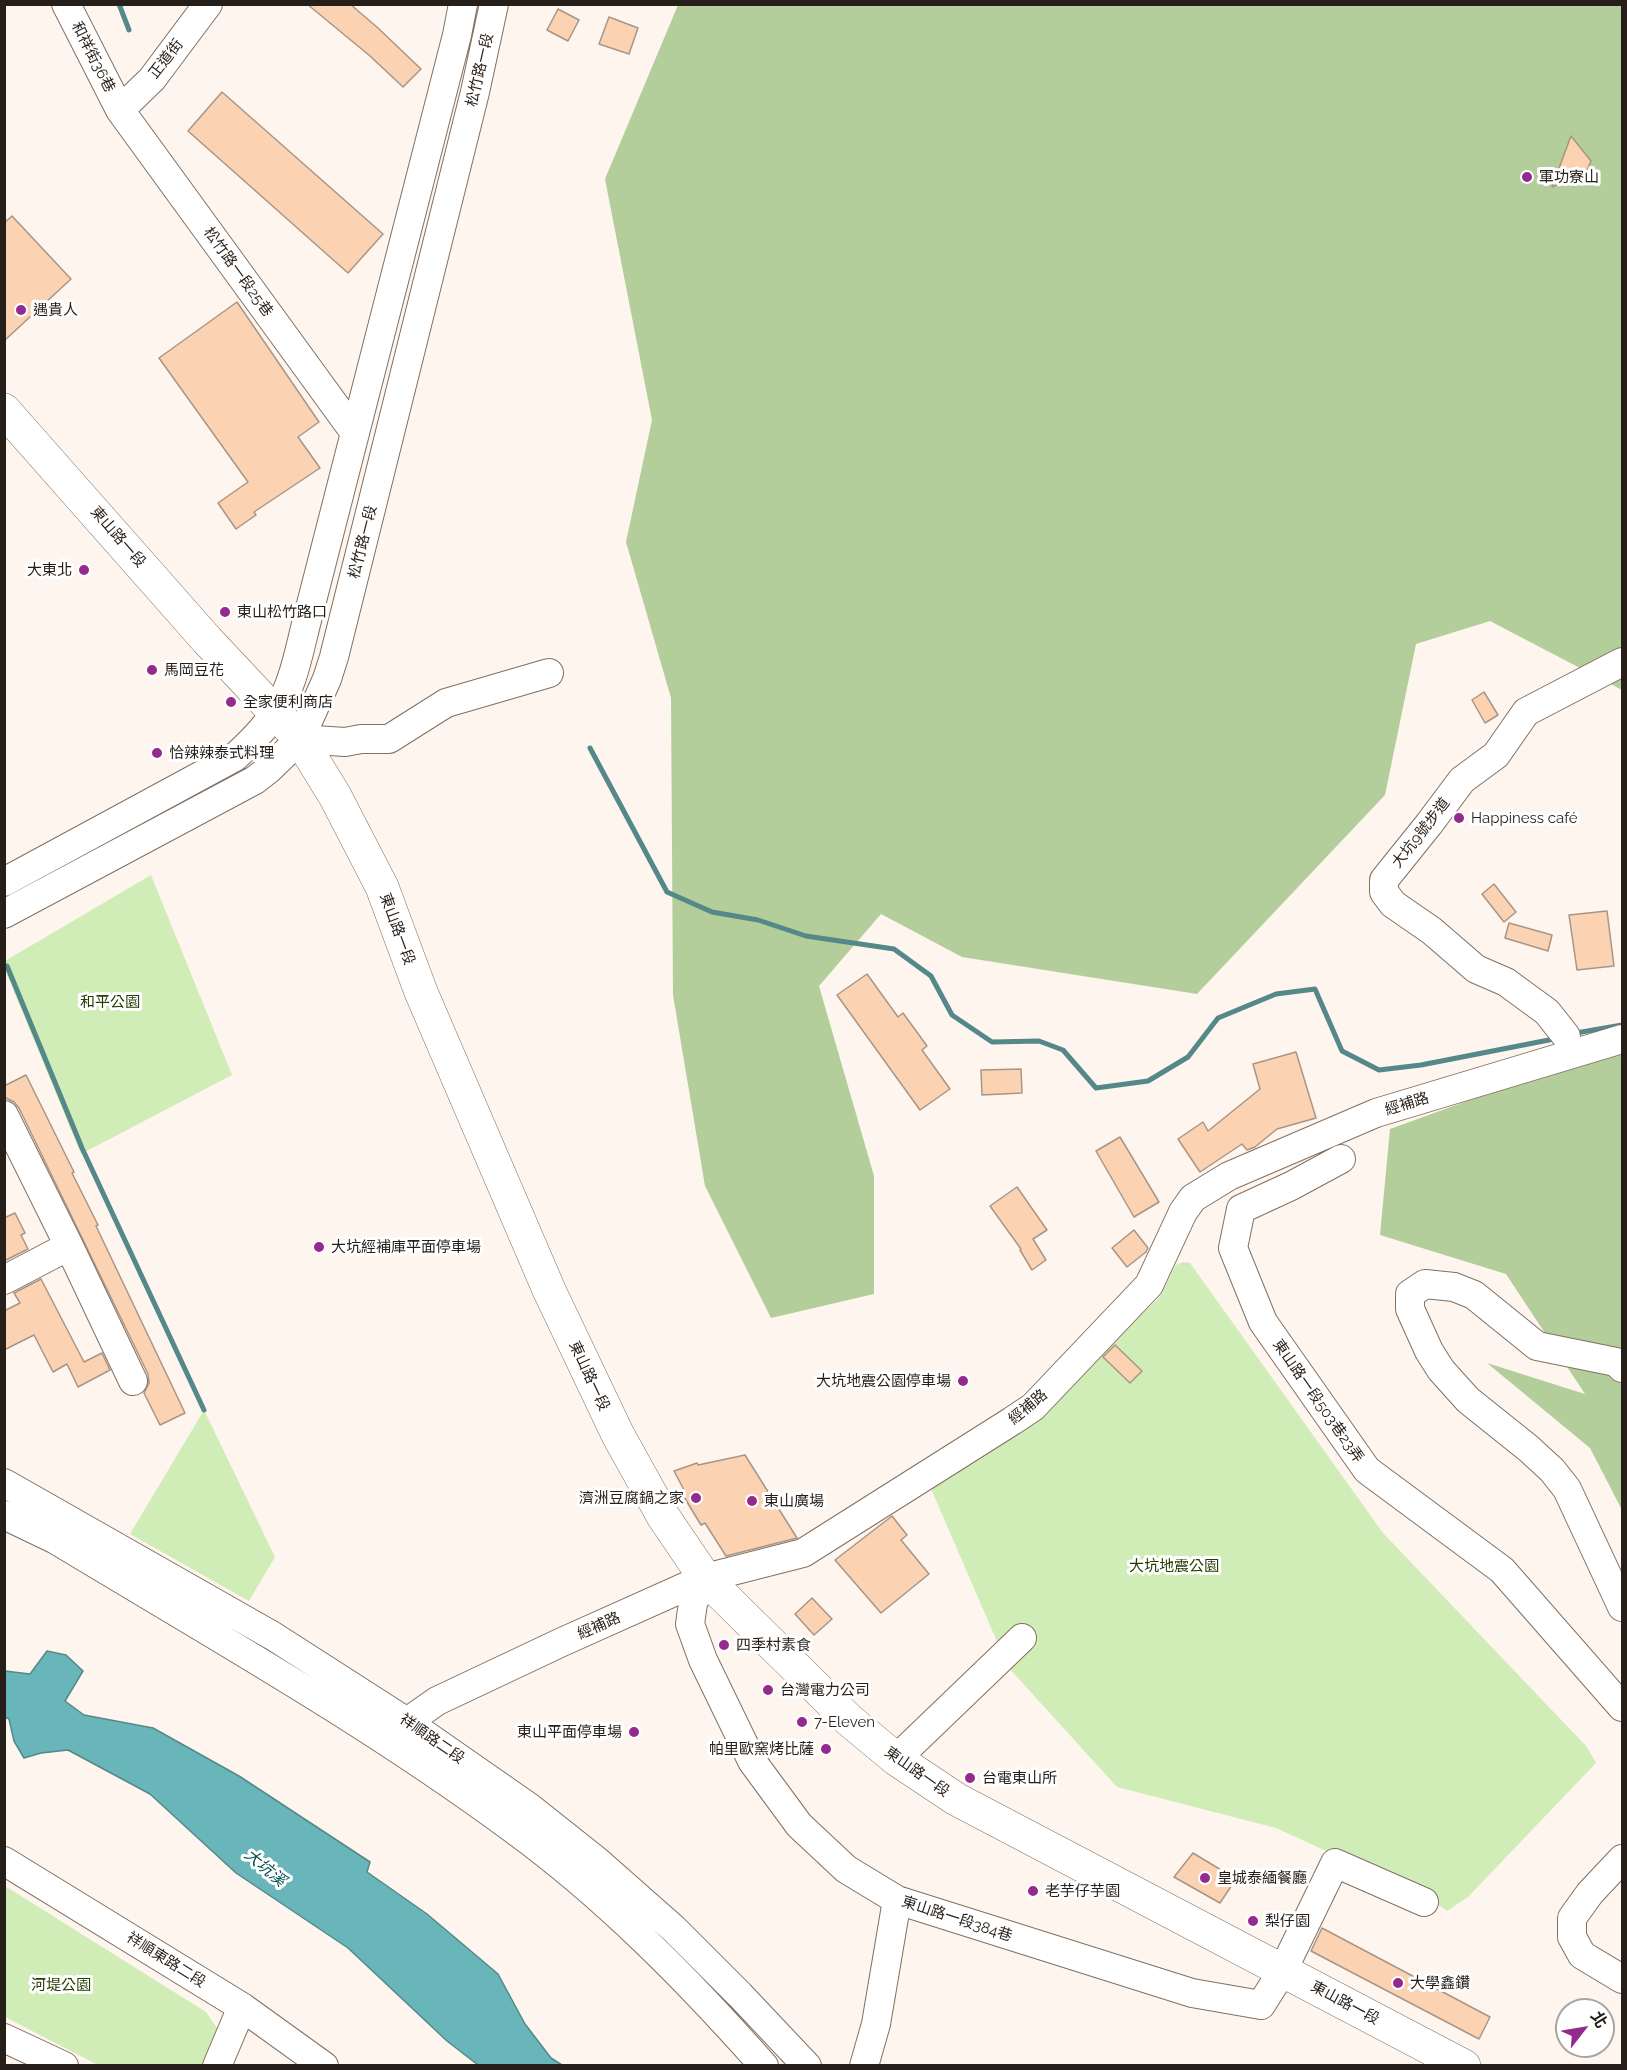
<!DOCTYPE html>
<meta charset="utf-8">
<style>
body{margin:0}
#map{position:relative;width:1627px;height:2070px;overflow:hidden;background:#fdf5ee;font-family:Raleway,"Noto Sans TC",sans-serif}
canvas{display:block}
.frame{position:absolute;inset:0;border:6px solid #261e18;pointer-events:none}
.north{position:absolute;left:1555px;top:1998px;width:60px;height:60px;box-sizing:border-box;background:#fff;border:2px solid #a8a5a3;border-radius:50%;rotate:59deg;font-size:16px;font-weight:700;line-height:24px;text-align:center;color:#261e18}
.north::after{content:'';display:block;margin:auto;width:21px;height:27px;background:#932b8f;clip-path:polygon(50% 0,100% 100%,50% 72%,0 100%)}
</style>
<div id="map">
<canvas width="1627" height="2070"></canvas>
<div class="frame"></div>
<div class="north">北</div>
</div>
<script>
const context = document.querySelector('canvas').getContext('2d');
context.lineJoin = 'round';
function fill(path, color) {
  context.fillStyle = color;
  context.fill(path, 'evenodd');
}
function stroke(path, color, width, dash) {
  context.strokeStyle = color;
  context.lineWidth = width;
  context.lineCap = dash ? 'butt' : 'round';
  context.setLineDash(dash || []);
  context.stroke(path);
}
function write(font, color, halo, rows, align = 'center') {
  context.font = font + ' Raleway,"Noto Sans TC",sans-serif';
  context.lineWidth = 6;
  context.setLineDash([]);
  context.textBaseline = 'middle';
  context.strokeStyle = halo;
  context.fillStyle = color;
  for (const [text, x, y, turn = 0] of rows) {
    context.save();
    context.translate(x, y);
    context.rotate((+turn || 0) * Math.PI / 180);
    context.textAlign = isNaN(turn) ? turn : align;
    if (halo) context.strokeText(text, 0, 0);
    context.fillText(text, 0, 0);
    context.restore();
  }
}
const green = new Path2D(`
 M 151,875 L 232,1075 L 81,1154 L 5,970 L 5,961 Z
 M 1183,1262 L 1190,1263 L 1383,1533 L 1587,1747 L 1596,1763 L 1468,1897 L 1447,1911 L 1429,1898 L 1276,1828 L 1117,1787 L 1008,1667 L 932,1491 L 932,1481 L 1034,1415 L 1159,1298 L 1176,1265 Z
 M 204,1410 L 275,1557 L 249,1601 L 130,1534 Z
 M 5,1886 L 206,2012 L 219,2031 L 204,2065 L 98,2065 L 5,2017 Z`);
const forest = new Path2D(`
 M 678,5 L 1622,5 L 1622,690 L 1490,621 L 1416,644 L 1385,795 L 1197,994 L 962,957 L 881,914 L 819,986 L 874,1176 L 874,1294 L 771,1318 L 705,1186 L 673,995 L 671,698 L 626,542 L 652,420 L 605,179 Z
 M 1622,1045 L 1622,1510 L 1590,1448 L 1487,1363 L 1585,1394 L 1506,1274 L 1380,1235 L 1390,1129 Z`);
const water = new Path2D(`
 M 47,1651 L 66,1655 L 83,1671 L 65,1701 L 84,1715 L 153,1728 L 239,1776 L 370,1862 L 367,1872 L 427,1914 L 498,1974 L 525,2024 L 551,2058 L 562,2065 L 478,2065 L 447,2041 L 348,1948 L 236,1873 L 150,1794 L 68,1750 L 41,1753 L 24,1758 L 14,1741 L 9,1719 L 5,1717 L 5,1671 L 30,1674 Z`);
const stream = new Path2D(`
 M 119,4 L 129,30
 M 590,748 L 667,892 L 712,912 L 758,920 L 806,936 L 894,949 L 931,976 L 952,1015 L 992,1042 L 1039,1041 L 1063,1050 L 1096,1088 L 1148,1081 L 1188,1057 L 1218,1018 L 1276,994 L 1315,989 L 1342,1051 L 1379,1070 L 1421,1065 L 1554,1039
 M 7,966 L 82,1148 L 204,1410
 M 1576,1033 L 1622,1025`);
const building = new Path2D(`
 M 307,4 L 350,4 L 378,28 L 421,69 L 403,87 L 370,56 Z
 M 558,9 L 579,20 L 568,41 L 547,30 Z
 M 609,17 L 638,28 L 629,54 L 599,44 Z
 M 222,92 L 383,234 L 348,273 L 188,131 Z
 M 1571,136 L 1591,161 L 1586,172 L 1552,187 Z
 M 12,216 L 71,279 L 4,341 L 4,223 Z
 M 237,302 L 319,422 L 298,437 L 320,468 L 254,512 L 256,515 L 236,529 L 218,503 L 248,482 L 159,358 Z
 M 1484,692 L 1498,715 L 1485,723 L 1472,700 Z
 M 1494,884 L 1516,912 L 1504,922 L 1482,894 Z
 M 1607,911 L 1614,966 L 1577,970 L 1569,915 Z
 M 1509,923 L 1552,935 L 1548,951 L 1505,938 Z
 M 867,974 L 898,1017 L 903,1013 L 927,1046 L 922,1050 L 950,1089 L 920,1110 L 837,995 Z
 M 1296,1052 L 1316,1118 L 1277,1129 L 1255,1147 L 1247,1150 L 1242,1144 L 1200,1172 L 1178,1139 L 1203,1122 L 1208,1131 L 1260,1089 L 1253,1064 Z
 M 1021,1069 L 1022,1093 L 982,1095 L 981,1070 Z
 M 26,1075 L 74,1172 L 72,1173 L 98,1225 L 96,1226 L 185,1413 L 160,1425 L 144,1393 L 149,1383 L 148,1374 L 19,1108 L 14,1102 L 4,1097 L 4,1086 Z
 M 1120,1137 L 1159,1202 L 1134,1217 L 1096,1151 Z
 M 1017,1187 L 1047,1230 L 1033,1239 L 1046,1260 L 1032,1270 L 1020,1250 L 1021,1249 L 990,1206 Z
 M 15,1213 L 25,1233 L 21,1235 L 28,1249 L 4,1261 L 4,1218 Z
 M 1134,1230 L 1148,1248 L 1146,1252 L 1127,1267 L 1112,1248 Z
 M 41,1279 L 84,1362 L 102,1353 L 110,1370 L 78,1387 L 67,1364 L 53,1372 L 34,1335 L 4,1350 L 4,1311 L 20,1303 L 14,1293 Z
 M 1115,1345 L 1142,1371 L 1130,1383 L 1103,1357 Z
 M 745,1455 L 797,1538 L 726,1556 L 705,1523 L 701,1525 L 681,1492 L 684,1490 L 674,1471 L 697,1463 L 698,1465 Z
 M 892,1516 L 907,1535 L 901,1540 L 929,1574 L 881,1613 L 835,1560 Z
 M 812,1598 L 832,1619 L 814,1635 L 795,1614 Z
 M 1193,1853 L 1236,1879 L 1220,1903 L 1174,1877 Z
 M 1322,1928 L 1490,2017 L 1479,2039 L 1311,1951 Z`);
const minor = new Path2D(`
 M 66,4 L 120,110 L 355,433
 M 120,110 L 152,79 L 208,4
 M 300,739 L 345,742 L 361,739 L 389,739 L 446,703 L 549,673
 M 4,882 L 235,757 C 258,736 280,713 290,683 C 297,664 301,644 306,624 L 457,35 L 463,4
 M 4,914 L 255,780 L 269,769 L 300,739 L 327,679 L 334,657 L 475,92 L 494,4
 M 1566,1036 L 1547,1012 L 1506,982 L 1476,969 L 1432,931 L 1393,904 L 1384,892 L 1384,880 L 1429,824 L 1462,780 L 1496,755 L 1526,712 L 1622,662
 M 4,1115 L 69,1246 L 4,1280
 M 1341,1159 L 1291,1186 L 1241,1209 L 1233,1248 L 1263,1322 L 1367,1470 L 1502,1570 L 1622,1707
 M 69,1246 L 133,1381
 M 1622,1368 L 1616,1362 L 1537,1346 L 1474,1295 L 1454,1287 L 1425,1284 L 1410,1294 L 1410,1309 L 1429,1351 L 1441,1370 L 1468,1400 L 1528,1448 L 1552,1470 L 1567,1489 L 1622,1607
 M 4,1483 L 273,1636 L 407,1722 L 529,1807 L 597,1861 L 674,1929 L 740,1995 L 807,2066
 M 4,1515 L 56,1540 C 210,1633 368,1722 513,1829 C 606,1897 687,1979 764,2066
 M 705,1578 L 693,1603 L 690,1624 L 703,1660 L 752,1761 L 799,1825 L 846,1869 L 897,1900 L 1192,1993 L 1261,2005 L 1283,1970 L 1335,1863 L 1424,1902
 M 390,1744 L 407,1722 L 437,1701 L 562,1642 L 705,1578 L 803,1553 L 1012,1421 L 1033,1407 L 1149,1285 L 1183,1212 L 1193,1198 L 1229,1176 L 1376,1113 L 1622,1039
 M 896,1759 L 1022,1638
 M 1622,1859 L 1590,1893 L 1572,1918 L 1572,1937 L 1582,1955 L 1622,1979
 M 4,1861 L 242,2007 L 324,2066
 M 4,2038 L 64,2066
 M 217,2066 L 242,2007
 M 864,2066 L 876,2024 L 897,1900`);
const major = new Path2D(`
 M 4,410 L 207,640 L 300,739 L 335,796 L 382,887 L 421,992 L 549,1290 L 618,1435 L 663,1516 L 705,1578 L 849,1720 L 896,1759 L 956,1799 L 1464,2066`);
const markers = [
 [1527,177,6,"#932b8f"],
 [21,310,6,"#932b8f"],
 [84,570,6,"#932b8f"],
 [225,612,6,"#932b8f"],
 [152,670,6,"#932b8f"],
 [231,702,6,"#932b8f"],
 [157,753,6,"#932b8f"],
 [1459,818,6,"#932b8f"],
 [319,1247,6,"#932b8f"],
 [963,1381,6,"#932b8f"],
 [696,1498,6,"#932b8f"],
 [752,1501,6,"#932b8f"],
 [724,1645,6,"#932b8f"],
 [768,1690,6,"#932b8f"],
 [802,1722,6,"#932b8f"],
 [634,1732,6,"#932b8f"],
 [826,1749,6,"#932b8f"],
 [970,1778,6,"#932b8f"],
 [1205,1878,6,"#932b8f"],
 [1033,1891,6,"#932b8f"],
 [1253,1921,6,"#932b8f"],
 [1398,1983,6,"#932b8f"]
];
const streetNames = [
 ["和祥街36巷",93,57,63],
 ["正道街",166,59,-52],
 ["松竹路一段",480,70,-77],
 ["松竹路一段25巷",238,272,54],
 ["東山路一段",118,537,49],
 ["松竹路一段",363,542,-76],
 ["大坑9號步道",1421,833,-52],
 ["東山路一段",397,929,70],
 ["經補路",1407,1104,-17],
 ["東山路一段",589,1376,65],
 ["東山路一段503巷23弄",1318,1401,55],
 ["經補路",1028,1407,-40],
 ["經補路",599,1626,-24],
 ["祥順路二段",432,1739,35],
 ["東山路一段",917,1772,35],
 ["東山路一段384巷",957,1919,18],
 ["祥順東路二段",166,1960,32],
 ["東山路一段",1345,2003,28]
];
const poiNames = [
 ["軍功寮山",1539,177],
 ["遇貴人",33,310],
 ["大東北",72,570,"right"],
 ["東山松竹路口",237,612],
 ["馬岡豆花",164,670],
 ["全家便利商店",243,702],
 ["恰辣辣泰式料理",169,753],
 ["Happiness café",1471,818],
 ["大坑經補庫平面停車場",331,1247],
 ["大坑地震公園停車場",951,1381,"right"],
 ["濟洲豆腐鍋之家",684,1498,"right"],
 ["東山廣場",764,1501],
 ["四季村素食",736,1645],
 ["台灣電力公司",780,1690],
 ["7-Eleven",814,1722],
 ["東山平面停車場",622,1732,"right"],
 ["帕里歐窯烤比薩",814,1749,"right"],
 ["台電東山所",982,1778],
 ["皇城泰緬餐廳",1217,1878],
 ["老芋仔芋園",1045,1891],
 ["梨仔園",1265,1921],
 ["大學鑫鑽",1410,1983]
];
const parkNames = [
 ["和平公園",110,1002],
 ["大坑地震公園",1174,1566],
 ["河堤公園",61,1985]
];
const waterNames = [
 ["大坑溪",265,1868,40]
];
fill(green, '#d1edb7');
fill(forest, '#b3ce9a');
fill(water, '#68b6ba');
stroke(water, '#548889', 1.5);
stroke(stream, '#548889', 5);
fill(building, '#fbd3b3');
stroke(building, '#a99586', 1.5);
stroke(minor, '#827061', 30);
stroke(major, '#827061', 34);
stroke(minor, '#fff', 28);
stroke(major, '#fff', 33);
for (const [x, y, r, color] of markers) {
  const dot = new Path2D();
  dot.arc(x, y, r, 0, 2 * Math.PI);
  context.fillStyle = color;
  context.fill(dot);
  stroke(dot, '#fff', 2);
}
write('15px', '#261e18', '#fff', streetNames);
write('15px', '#261e18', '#fff', poiNames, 'left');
write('15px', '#263d03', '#fff', parkNames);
write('italic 16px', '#004c4f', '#fff', waterNames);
</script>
